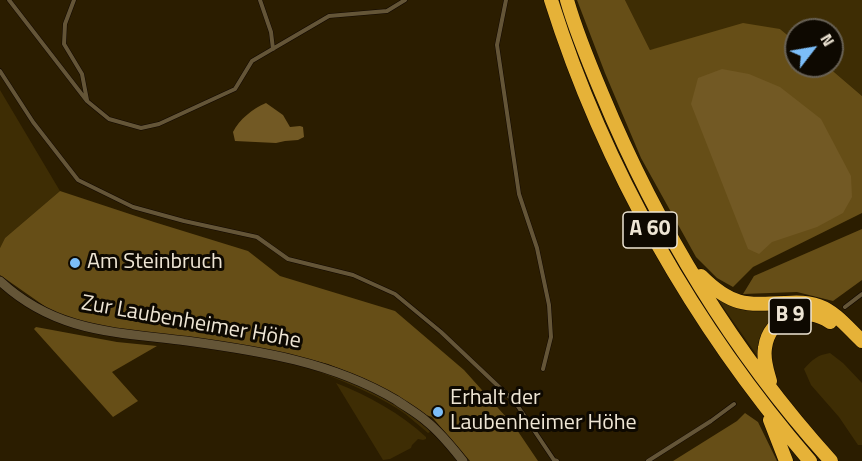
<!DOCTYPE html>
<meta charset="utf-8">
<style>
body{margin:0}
#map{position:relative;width:862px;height:461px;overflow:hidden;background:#2b1d00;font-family:"Titillium Web",sans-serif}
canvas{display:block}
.north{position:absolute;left:784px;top:18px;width:60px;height:60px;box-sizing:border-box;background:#0e0901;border:2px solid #686155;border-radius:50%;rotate:59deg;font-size:16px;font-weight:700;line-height:24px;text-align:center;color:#eee5d4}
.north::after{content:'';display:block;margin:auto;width:21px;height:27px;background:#7cbef9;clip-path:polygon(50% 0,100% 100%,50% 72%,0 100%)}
</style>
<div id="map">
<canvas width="862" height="461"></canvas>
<div class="north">N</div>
</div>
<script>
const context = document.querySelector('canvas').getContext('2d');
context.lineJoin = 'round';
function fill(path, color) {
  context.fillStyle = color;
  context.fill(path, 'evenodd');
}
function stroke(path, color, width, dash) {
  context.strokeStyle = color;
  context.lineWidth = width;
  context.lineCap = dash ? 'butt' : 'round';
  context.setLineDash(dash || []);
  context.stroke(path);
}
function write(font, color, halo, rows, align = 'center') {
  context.font = font + ' "Titillium Web",sans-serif';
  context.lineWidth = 6;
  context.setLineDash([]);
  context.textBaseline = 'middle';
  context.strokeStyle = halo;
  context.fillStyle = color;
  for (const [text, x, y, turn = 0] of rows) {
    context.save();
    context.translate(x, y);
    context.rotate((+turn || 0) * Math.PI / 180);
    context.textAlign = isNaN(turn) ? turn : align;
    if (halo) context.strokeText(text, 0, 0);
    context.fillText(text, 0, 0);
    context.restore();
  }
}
const green = new Path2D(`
 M 625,0 L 862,0 L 862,96 L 827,66 L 832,66 L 832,30 L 796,30 L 796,42 L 780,29 L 650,50 Z
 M 0,90 L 60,191 L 5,238 L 0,248 Z
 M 714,294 C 738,310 759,308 786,306 C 798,306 808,306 819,310 C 836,316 849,334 862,346 L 862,348 C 851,338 840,324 827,316 C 803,303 773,313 763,338 C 760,346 761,354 761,361 Z
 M 830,353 L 843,363 L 862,383 L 862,445 L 858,445 L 839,417 L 811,385 L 804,369 C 812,360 817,355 830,353 Z
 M 306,367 L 354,382 L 399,405 L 428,429 L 430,432 L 428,433 C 418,425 409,416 398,409 C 369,391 338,379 306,367 Z
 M 336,383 C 369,396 400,413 426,437 L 426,439 L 423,440 L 418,439 L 412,445 L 411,448 L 390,459 L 383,460 Z`);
const forest = new Path2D(`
 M 577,0 L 625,0 L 650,50 L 743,23 L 780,29 L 796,42 L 796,66 L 827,66 L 862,96 L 862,213 L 753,267 L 733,287 L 717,278 L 696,257 L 641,158 L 605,73 Z
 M 60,191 L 154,222 L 248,251 L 280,276 L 395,311 L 464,370 L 515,427 L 538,461 L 470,461 L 432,417 L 426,415 L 367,380 L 328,364 L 282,353 L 197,339 L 116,330 L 79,323 L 53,312 L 0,275 L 0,248 L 5,238 Z
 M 862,229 L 862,280 L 833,301 L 797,292 L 743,294 L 754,276 Z
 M 36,327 L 117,342 L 157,346 L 112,372 L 138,401 L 113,417 L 34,329 Z
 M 745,413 L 758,422 L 777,461 L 673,461 L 737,421 Z`);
const water = new Path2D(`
 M 722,69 L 749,74 L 780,87 L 821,119 L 851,176 L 852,197 L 843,213 L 817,227 L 772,242 L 759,254 L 748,249 L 691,104 L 698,78 Z
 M 266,103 L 283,115 L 290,127 L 300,126 L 303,127 L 304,137 L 298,140 L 285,141 L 276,143 L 235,141 L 233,132 C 239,120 253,108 266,103 Z`);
const service = new Path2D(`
 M 9,0 L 87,101 L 109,119 L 141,128 L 159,124 L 235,89 L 252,61 L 329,16 L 387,11 L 405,0
 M 74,0 L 65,24 L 64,44 L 82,74 L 87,100
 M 260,0 L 271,32 L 273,49
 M 506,0 L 497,45 L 519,194 L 537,248 L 549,305 L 551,337 L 543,369
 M 0,71 L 33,122 L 78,180 L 133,207 L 184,221 L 257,237 L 288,259 L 353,275 L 395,294 L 441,332 L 515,402 L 554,460 L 557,461
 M 845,307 L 862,294
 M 648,461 L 711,421 L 734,404`);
const tertiary = new Path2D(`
 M 0,281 C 56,333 116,332 187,341 C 260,351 332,362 396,400 C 406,407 417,413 426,421 C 440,432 452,447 463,461`);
const motorway = new Path2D(`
 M 551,0 C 604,168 695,328 810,461
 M 567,0 C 576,32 589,63 602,94 C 657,227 734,354 831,461
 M 701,276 C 731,306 745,305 786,303 C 797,302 808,302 819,306 C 836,312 849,329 862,341
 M 770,381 C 767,370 763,360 765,348 C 769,316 805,305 830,322
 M 770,420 L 786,461`);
const markers = [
 [75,263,6,"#7cbef9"],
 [438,412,6,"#7cbef9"]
];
const shields = [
 [650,230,54],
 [790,316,42]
];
const shieldNames = [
 ["A 60",650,230],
 ["B 9",790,316]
];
const poiNames = [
 ["Am Steinbruch",87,263],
 ["Erhalt der",450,399],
 ["Laubenheimer Höhe",450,424]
];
const streetNames = [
 ["Zur Laubenheimer Höhe",191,323,10]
];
fill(green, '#3e2d04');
fill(forest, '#664e17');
fill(water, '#725924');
stroke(service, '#110800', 5);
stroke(tertiary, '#110800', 10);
stroke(motorway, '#110800', 15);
stroke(service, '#645537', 4);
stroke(tertiary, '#645537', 9);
stroke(motorway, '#e6b238', 14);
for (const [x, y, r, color] of markers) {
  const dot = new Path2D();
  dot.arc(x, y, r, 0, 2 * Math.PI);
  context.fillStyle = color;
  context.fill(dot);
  stroke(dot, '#0e0901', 2);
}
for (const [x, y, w] of shields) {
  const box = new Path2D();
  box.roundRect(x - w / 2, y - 18, w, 36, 4.5);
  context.fillStyle = '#0e0901';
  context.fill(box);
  stroke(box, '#eee5d4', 1.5);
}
write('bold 21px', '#eee5d4', null, shieldNames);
write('22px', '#eee5d4', '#0e0901', poiNames, 'left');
write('22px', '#eee5d4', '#0e0901', streetNames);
</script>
